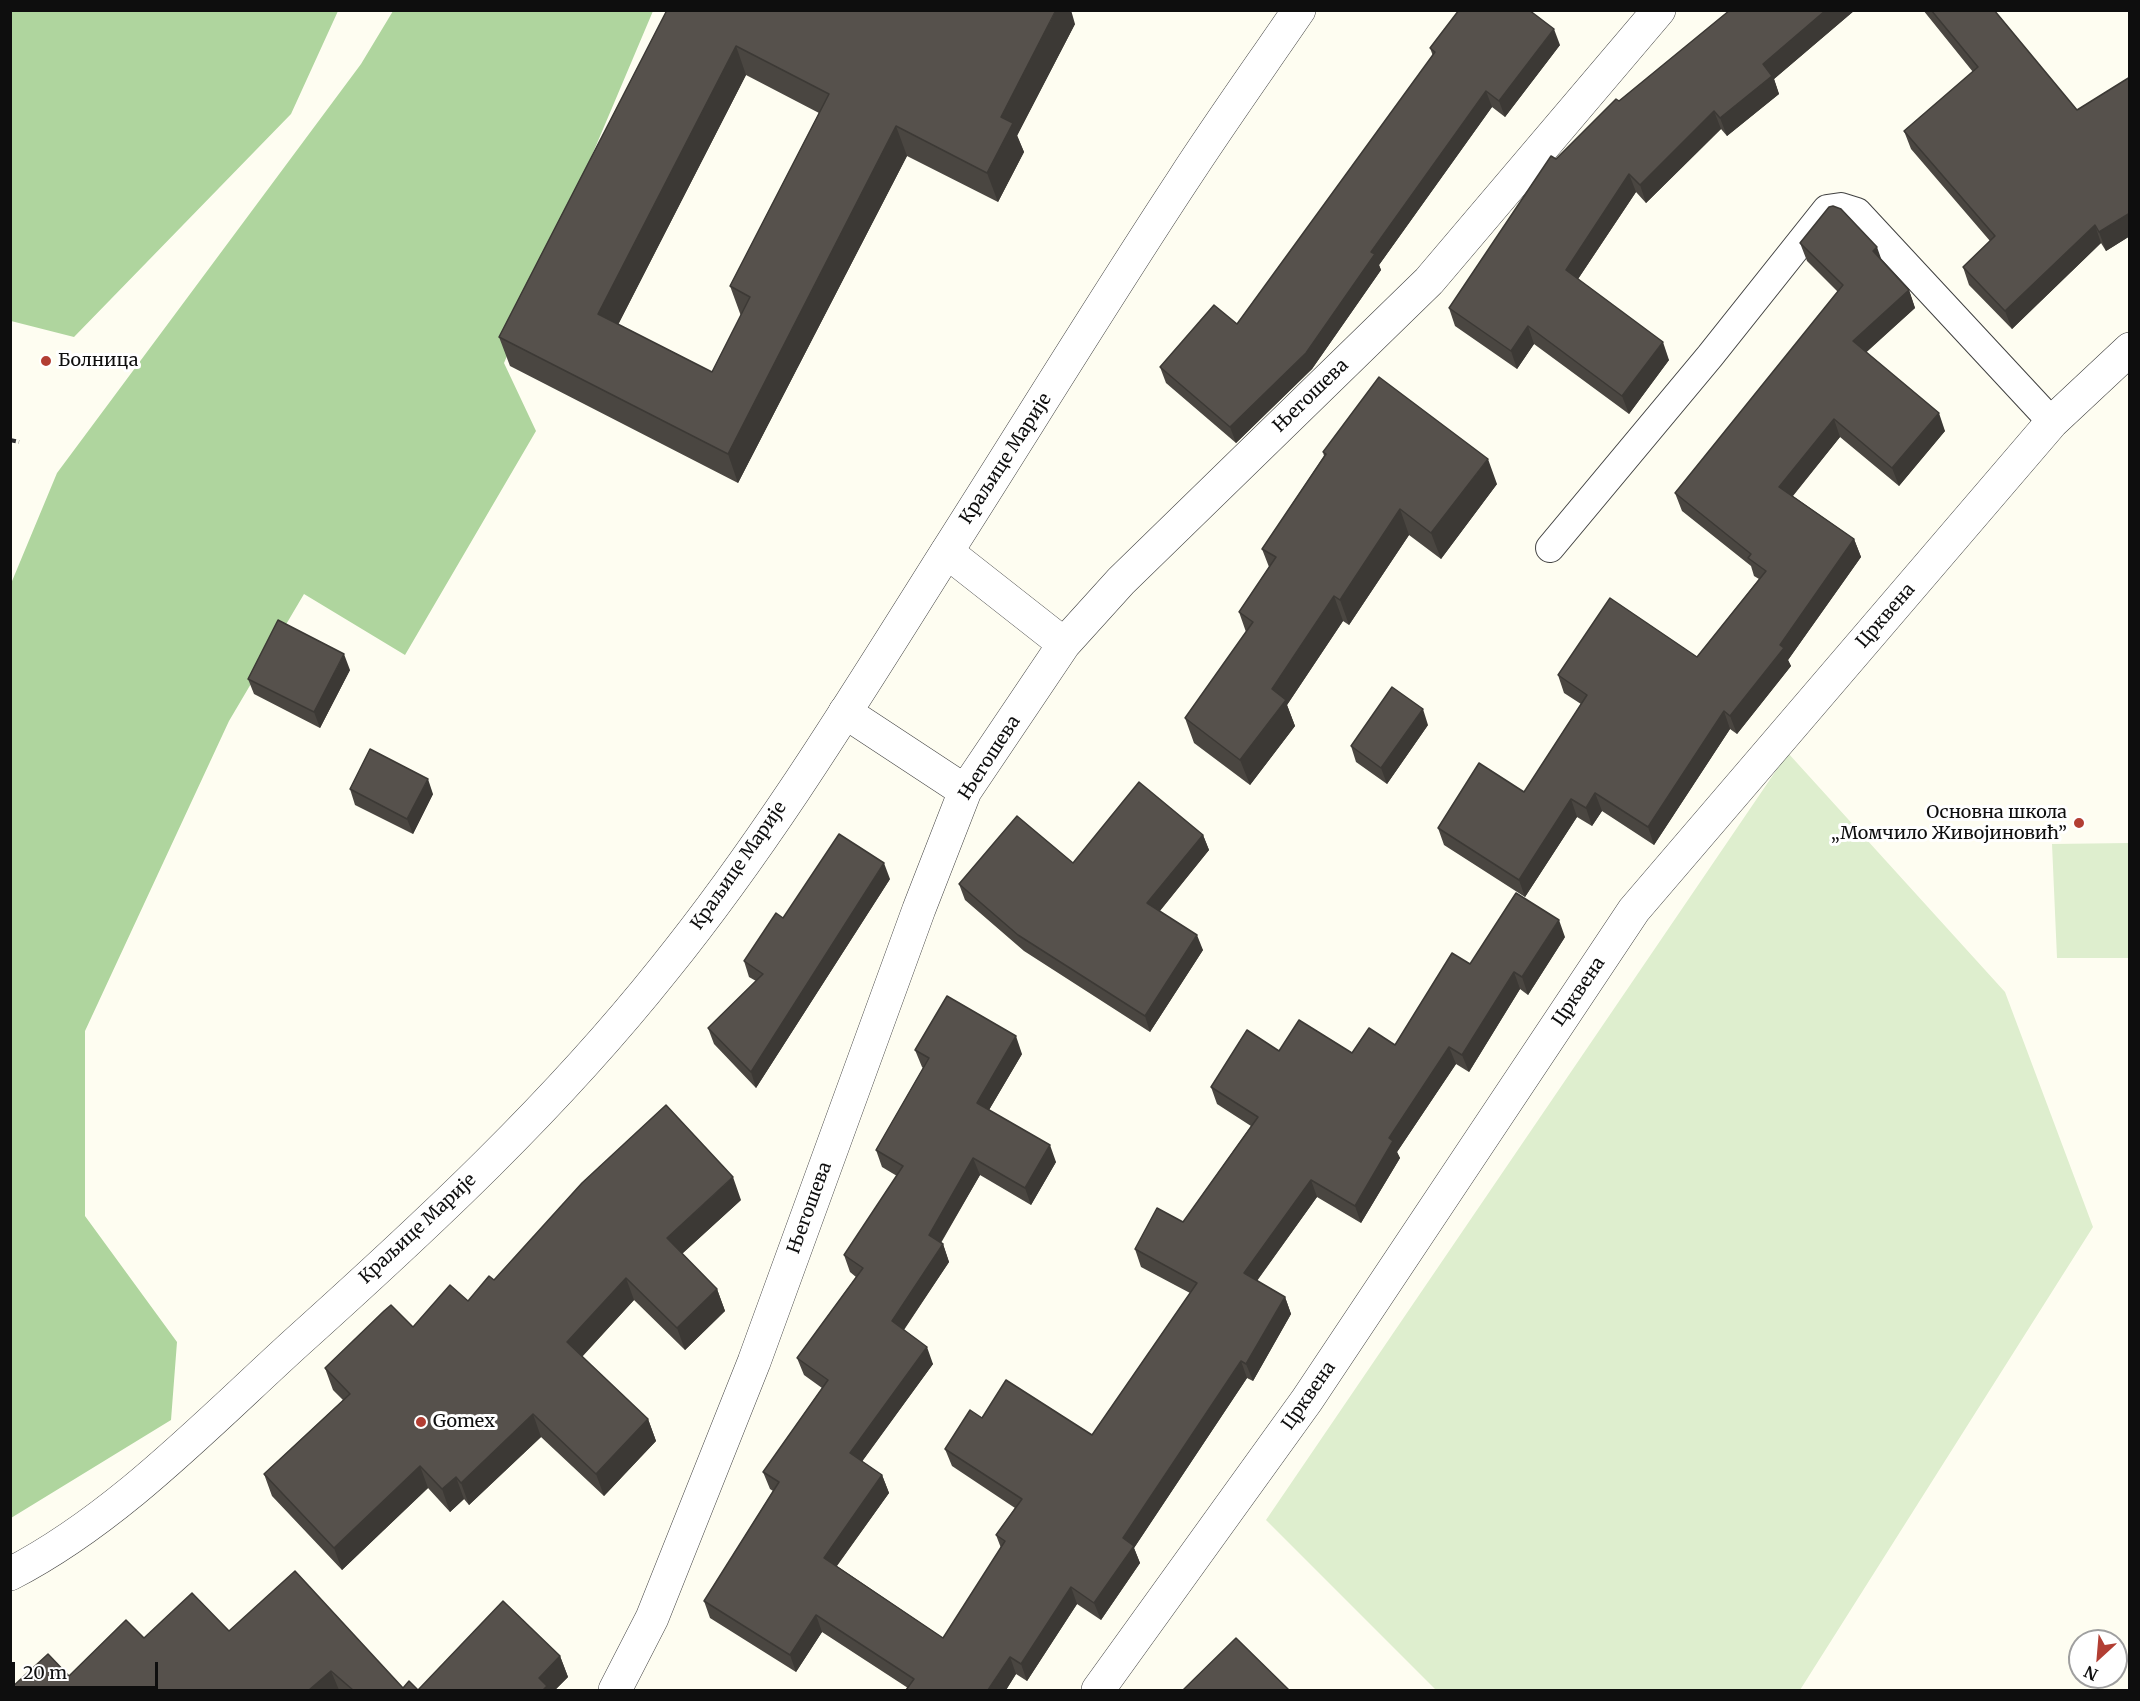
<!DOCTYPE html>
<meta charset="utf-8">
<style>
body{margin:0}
#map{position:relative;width:2140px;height:1701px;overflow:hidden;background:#fefdf1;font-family:Merriweather,serif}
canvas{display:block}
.frame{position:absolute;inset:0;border:12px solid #0e0e0e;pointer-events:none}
.north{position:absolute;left:2068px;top:1629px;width:60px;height:60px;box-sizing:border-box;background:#fff;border:2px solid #9f9f9f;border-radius:50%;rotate:206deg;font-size:16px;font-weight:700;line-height:24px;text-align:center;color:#0e0e0e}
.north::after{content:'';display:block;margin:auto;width:21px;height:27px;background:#b23e33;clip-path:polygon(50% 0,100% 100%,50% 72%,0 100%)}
.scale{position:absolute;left:12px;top:1662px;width:146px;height:27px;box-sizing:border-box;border:3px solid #0e0e0e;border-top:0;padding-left:8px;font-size:18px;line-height:21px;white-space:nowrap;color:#0e0e0e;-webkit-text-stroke:4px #fff;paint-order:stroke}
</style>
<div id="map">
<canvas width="2140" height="1701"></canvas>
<div class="frame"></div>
<div class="north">N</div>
<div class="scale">20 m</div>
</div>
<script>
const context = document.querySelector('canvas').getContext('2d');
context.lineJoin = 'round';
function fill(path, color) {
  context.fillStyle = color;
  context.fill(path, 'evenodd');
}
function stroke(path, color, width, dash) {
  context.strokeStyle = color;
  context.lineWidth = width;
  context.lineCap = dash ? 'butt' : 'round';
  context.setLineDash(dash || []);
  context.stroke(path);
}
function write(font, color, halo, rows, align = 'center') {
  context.font = font + ' Merriweather,serif';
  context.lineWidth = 6;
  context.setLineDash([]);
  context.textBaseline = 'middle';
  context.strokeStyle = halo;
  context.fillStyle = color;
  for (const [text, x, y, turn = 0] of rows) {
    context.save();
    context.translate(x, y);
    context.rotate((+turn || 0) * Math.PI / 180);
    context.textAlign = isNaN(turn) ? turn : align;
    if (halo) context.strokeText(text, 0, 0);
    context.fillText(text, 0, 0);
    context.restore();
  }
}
const forest = new Path2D(`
 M 10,11 L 338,11 L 291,114 L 74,337 L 11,321 Z
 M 393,11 L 653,11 L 504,363 L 536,431 L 405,655 L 304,594 L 229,721 L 85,1031 L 85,1216 L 177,1342 L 171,1420 L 11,1518 L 10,586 L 57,473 L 361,64 Z`);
const pitch = new Path2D(`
 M 1788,753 L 2005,992 L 2093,1227 L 1800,1690 L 1436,1690 L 1266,1520 Z
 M 2129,843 L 2129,958 L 2057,958 L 2052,844 Z`);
const path = new Path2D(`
 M 10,440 L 19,442`);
const service = new Path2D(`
 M 1550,548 L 1710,356 L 1827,209 L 1841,207 L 1857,212 L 2052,422`);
const minor = new Path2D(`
 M 947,552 L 1064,644
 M 845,712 L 965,791
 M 615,1690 L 652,1618 L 754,1362 L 919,909 L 965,791 L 1064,644 L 1121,581 L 1429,281 L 1659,10
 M 1098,1690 L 1307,1400 L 1634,910 L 2052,422 L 2130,349`);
const tertiary = new Path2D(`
 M 10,1574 C 117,1519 209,1422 297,1342 C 427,1225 555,1106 664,969 C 769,839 857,694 946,553 C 1025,429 1102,303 1183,180 C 1220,123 1260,67 1299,10`);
const wall = new Path2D(`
 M 667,10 L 1075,24 L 1017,135 L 1024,152 L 998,202 L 907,156 L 738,483 L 510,366 L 499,337 ZM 746,75 L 819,113 L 730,286 L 741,316 L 712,372 L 618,325 Z
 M 1730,10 L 1855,10 L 1774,79 L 1779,94 L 1727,136 L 1721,129 L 1646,203 L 1636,192 L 1578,279 L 1669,360 L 1629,414 L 1534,344 L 1517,369 L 1455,326 L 1449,308 L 1556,159 L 1619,101 Z
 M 1923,10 L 1994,10 L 2077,110 L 2130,77 L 2130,236 L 2106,251 L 2101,243 L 2012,329 L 1969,285 L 1963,267 L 1990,241 L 1911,149 L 1904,131 L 1973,72 Z
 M 1560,45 L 1505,117 L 1492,107 L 1379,265 L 1381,270 L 1312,369 L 1236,443 L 1166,383 L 1160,367 L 1237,324 L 1433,56 L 1430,48 Z
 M 1800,243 L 1882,261 L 1909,290 L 1915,308 L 1866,352 L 1945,431 L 1899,486 L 1840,437 L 1793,496 L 1854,539 L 1861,557 L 1788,660 L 1791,666 L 1737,734 L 1730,729 L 1654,845 L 1602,811 L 1592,826 L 1577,817 L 1525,897 L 1444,845 L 1438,828 L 1524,792 L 1581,704 L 1564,693 L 1558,675 L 1697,657 L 1759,579 L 1754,576 L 1751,566 L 1682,511 L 1675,493 L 1838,292 L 1807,261 Z
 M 1323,452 L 1497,484 L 1441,559 L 1409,535 L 1349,625 L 1343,621 L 1287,705 L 1295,726 L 1250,785 L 1194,743 L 1185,718 L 1246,632 L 1239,612 L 1269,567 L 1262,549 L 1324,456 Z
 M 350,670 L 320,728 L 254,694 L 248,679 Z
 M 1428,725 L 1387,784 L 1356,762 L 1351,746 Z
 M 350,789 L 433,794 L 413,834 L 355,805 Z
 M 1203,835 L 1209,850 L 1160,911 L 1203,950 L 1150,1032 L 1024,951 L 965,900 L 959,884 L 1073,863 Z
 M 890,879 L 756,1088 L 714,1044 L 708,1028 L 756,981 L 749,977 L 744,961 L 783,918 Z
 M 1565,937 L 1528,995 L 1520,989 L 1469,1072 L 1456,1064 L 1397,1152 L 1400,1158 L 1361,1223 L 1317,1197 L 1257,1281 L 1285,1297 L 1291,1314 L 1253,1381 L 1247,1378 L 1134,1548 L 1140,1563 L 1101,1620 L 1077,1604 L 1027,1681 L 1016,1674 L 1006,1690 L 906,1690 L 908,1688 L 822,1632 L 796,1672 L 710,1618 L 704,1601 L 773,1491 L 770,1489 L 763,1472 L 822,1388 L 804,1375 L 797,1358 L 856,1277 L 850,1272 L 844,1255 L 897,1176 L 882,1167 L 876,1150 L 923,1068 L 922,1067 L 915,1050 L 1022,1054 L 989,1110 L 1056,1162 L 1031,1205 L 980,1175 L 941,1243 L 943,1244 L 949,1262 L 904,1330 L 933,1364 L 862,1461 L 882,1475 L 889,1493 L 837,1566 L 943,1638 L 1001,1548 L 996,1535 L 1015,1508 L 952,1466 L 945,1449 L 982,1418 L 1092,1435 L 1190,1293 L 1141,1267 L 1135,1249 L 1183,1222 L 1251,1126 L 1217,1104 L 1211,1087 L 1279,1051 L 1352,1053 L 1395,1045 L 1470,964 Z
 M 741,1200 L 682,1254 L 717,1289 L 725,1311 L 685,1350 L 634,1300 L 582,1357 L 648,1419 L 656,1441 L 604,1496 L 541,1437 L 469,1505 L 464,1499 L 450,1512 L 428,1488 L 342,1570 L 272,1496 L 264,1474 L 343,1400 L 333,1390 L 325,1368 L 468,1301 L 494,1280 Z
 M 229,1631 L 403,1688 L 418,1690 L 560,1656 L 568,1677 L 555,1690 L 10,1690 L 69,1676 L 144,1638 Z`);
const shadedWall = new Path2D(`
 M 1056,10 L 1071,10 L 1075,24 L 1017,136 L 1024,152 L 998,202 L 987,173 L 1001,117 Z
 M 1826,10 L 1855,10 L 1774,79 L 1779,94 L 1727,136 L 1720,118 L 1763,64 Z
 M 1554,29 L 1560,45 L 1505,117 L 1499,101 Z
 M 736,46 L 746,75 L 608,344 L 598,314 Z
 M 1486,91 L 1492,107 L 1379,265 L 1381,270 L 1312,369 L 1236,443 L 1230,427 L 1371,252 Z
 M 1714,111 L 1721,129 L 1646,203 L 1640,185 Z
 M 896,126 L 907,156 L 738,483 L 728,454 Z
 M 1629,174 L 1636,192 L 1572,288 L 1566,270 Z
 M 2130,213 L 2130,236 L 2106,251 L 2099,232 Z
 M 2095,225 L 2101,243 L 2012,329 L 2005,311 Z
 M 1877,247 L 1883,264 L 1873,251 Z
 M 1909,290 L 1915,308 L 1859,359 L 1853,341 Z
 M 1528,326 L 1534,344 L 1517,369 L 1511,351 Z
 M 1663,342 L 1669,360 L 1629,414 L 1622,396 Z
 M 1939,413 L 1945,431 L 1899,486 L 1892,468 Z
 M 1834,419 L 1840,437 L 1786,504 L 1779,487 Z
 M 1488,459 L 1497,484 L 1441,559 L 1431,533 Z
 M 1400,509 L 1409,535 L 1349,625 L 1340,600 Z
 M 1854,539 L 1861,557 L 1788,660 L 1791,666 L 1737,734 L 1730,716 Z
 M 1334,596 L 1343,621 L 1287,705 L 1295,726 L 1250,785 L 1240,760 L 1272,689 Z
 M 344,654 L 350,670 L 320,728 L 314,712 Z
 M 1423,709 L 1428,725 L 1387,784 L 1381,768 Z
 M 1724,711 L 1730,729 L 1654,845 L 1648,827 Z
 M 428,779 L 433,794 L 413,834 L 407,819 Z
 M 1595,793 L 1602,811 L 1592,826 L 1586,808 Z
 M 1571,799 L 1577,817 L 1525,897 L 1519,880 Z
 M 1203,835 L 1209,850 L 1153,919 L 1147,903 Z
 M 884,863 L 890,879 L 756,1088 L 751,1072 Z
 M 1559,920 L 1565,937 L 1528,995 L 1522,977 Z
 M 1197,935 L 1203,950 L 1150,1032 L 1145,1016 Z
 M 1514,972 L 1520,989 L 1469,1072 L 1462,1055 Z
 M 1016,1036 L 1022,1054 L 983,1120 L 977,1103 Z
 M 1449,1047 L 1456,1064 L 1397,1152 L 1400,1158 L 1361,1223 L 1355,1206 L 1389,1138 Z
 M 1050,1145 L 1056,1162 L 1031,1205 L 1025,1188 Z
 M 973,1158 L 980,1175 L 935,1252 L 929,1235 Z
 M 733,1177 L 741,1200 L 675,1260 L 667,1238 Z
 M 1311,1180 L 1317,1197 L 1250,1290 L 1244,1273 Z
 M 943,1244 L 949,1262 L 898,1338 L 892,1321 Z
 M 626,1278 L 634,1300 L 575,1364 L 567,1342 Z
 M 717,1289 L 725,1311 L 685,1350 L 677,1328 Z
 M 1285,1297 L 1291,1314 L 1253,1381 L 1246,1364 Z
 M 927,1347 L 933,1364 L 856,1470 L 850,1453 Z
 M 1241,1361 L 1247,1378 L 1134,1548 L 1140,1563 L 1101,1620 L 1094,1603 L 1123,1538 Z
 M 533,1414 L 541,1437 L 469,1505 L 461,1483 Z
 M 648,1419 L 656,1441 L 604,1496 L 596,1474 Z
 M 420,1466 L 428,1488 L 342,1570 L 334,1548 Z
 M 882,1475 L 889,1493 L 830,1575 L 824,1558 Z
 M 456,1477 L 464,1499 L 450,1512 L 442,1489 Z
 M 1071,1587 L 1077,1604 L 1027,1681 L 1021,1664 Z
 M 816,1615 L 822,1632 L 796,1672 L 790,1655 Z
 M 560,1656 L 568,1677 L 555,1690 L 543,1690 L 539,1678 Z
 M 1010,1657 L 1016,1674 L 1006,1690 L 988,1690 Z
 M 331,1671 L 339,1690 L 309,1690 Z`);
const building = new Path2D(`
 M 667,10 L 1056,10 L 1001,117 L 1013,123 L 987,173 L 896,126 L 728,454 L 499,337 ZM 736,46 L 829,94 L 730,286 L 750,297 L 712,372 L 598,314 Z
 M 1459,10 L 1529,10 L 1554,29 L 1499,101 L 1486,91 L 1371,252 L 1375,254 L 1306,353 L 1230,427 L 1160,367 L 1214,305 L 1237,324 L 1435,52 L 1430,48 Z
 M 1730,10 L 1826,10 L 1763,64 L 1772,76 L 1720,118 L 1714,111 L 1640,185 L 1629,174 L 1566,270 L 1663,342 L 1622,396 L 1528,326 L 1511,351 L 1449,308 L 1551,156 L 1556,159 L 1616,99 L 1619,101 Z
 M 1931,10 L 1994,10 L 2077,110 L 2130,77 L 2130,213 L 2099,232 L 2095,225 L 2005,311 L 1963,267 L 1995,236 L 1904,131 L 1978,67 Z
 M 1833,206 L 1841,209 L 1877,247 L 1873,251 L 1909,290 L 1853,341 L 1939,413 L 1892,468 L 1834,419 L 1779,487 L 1854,539 L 1780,645 L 1784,648 L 1730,716 L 1724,711 L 1648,827 L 1595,793 L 1586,808 L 1571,799 L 1519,880 L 1438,828 L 1479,763 L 1524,792 L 1587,695 L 1558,675 L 1610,598 L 1697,657 L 1766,571 L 1748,558 L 1751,554 L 1675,493 L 1843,285 L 1800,243 L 1829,207 Z
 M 1379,377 L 1488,459 L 1431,533 L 1400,509 L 1340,600 L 1334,596 L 1272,689 L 1286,700 L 1240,760 L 1185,718 L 1253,622 L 1239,612 L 1276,557 L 1262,549 L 1326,454 L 1323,452 Z
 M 278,620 L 344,654 L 314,712 L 248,679 Z
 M 1392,687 L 1423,709 L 1381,768 L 1351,746 Z
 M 370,749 L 428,779 L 407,819 L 350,789 Z
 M 1139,782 L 1203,835 L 1147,903 L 1197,935 L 1145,1016 L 1018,935 L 959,884 L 1017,816 L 1073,863 Z
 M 839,834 L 884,863 L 751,1072 L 708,1028 L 763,974 L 744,961 L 776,913 L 783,918 Z
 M 1516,893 L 1559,920 L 1522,977 L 1514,972 L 1462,1055 L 1449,1047 L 1389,1138 L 1393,1141 L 1355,1206 L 1311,1180 L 1244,1273 L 1285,1297 L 1246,1364 L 1241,1361 L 1123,1538 L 1134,1546 L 1094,1603 L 1071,1587 L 1021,1664 L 1010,1657 L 988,1690 L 906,1690 L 914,1679 L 816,1615 L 790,1655 L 704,1601 L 779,1482 L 763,1472 L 828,1380 L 797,1358 L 863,1268 L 844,1255 L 903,1166 L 876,1150 L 929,1058 L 915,1050 L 947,996 L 1016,1036 L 977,1103 L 1050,1145 L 1025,1188 L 973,1158 L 929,1235 L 943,1244 L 892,1321 L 927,1347 L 850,1453 L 882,1475 L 824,1558 L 943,1638 L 1005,1541 L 996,1535 L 1022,1499 L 945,1449 L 970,1410 L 982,1418 L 1006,1380 L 1092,1435 L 1197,1283 L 1135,1249 L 1157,1208 L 1183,1222 L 1258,1117 L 1211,1087 L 1247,1030 L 1279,1051 L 1299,1020 L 1352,1053 L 1369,1028 L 1395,1045 L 1452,953 L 1470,964 Z
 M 666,1105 L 733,1177 L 667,1238 L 717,1289 L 677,1328 L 626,1278 L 567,1342 L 648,1419 L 596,1474 L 533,1414 L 461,1483 L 456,1477 L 442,1489 L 420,1466 L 334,1548 L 264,1474 L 350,1394 L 325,1368 L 384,1311 L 391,1305 L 413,1327 L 450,1285 L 468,1301 L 489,1276 L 494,1280 L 582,1183 Z
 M 295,1571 L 403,1688 L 409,1681 L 418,1690 L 503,1601 L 560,1656 L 539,1678 L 547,1686 L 543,1690 L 353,1690 L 331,1671 L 309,1690 L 10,1690 L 10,1689 L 48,1654 L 69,1676 L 126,1620 L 144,1638 L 192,1593 L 229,1631 Z
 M 1236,1638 L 1289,1690 L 1183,1690 Z`);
const markers = [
 [46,361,6,"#b23e33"],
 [2079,823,6,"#b23e33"],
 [421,1422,6,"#b23e33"]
];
const poiNames = [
 ["Болница",58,361],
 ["Основна школа",2067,813,"right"],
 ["„Момчило Живојиновић”",2067,834,"right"],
 ["Gomex",433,1422]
];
const streetNames = [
 ["Његошева",1311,396,-44],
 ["Краљице Марије",1006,459,-57],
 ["Црквена",1886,616,-49],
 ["Његошева",990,758,-57],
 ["Краљице Марије",739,866,-55],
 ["Црквена",1579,992,-56],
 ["Његошева",810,1208,-70],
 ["Краљице Марије",418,1229,-43],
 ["Црквена",1309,1396,-55]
];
fill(forest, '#afd59e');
fill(pitch, '#deeece');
stroke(service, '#414141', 30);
stroke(minor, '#414141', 34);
stroke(tertiary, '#414141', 34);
stroke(path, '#303030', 4, [6, 3]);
stroke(service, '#fff', 28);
stroke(minor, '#fff', 33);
stroke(tertiary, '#fff', 33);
fill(wall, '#4a4641');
fill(shadedWall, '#3c3935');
fill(building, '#56514c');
stroke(building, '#3c3935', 1.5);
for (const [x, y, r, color] of markers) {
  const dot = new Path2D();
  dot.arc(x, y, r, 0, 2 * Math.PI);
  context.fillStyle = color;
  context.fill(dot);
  stroke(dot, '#fff', 2);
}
write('18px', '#0e0e0e', '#fff', poiNames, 'left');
write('18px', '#0e0e0e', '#fff', streetNames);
</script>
